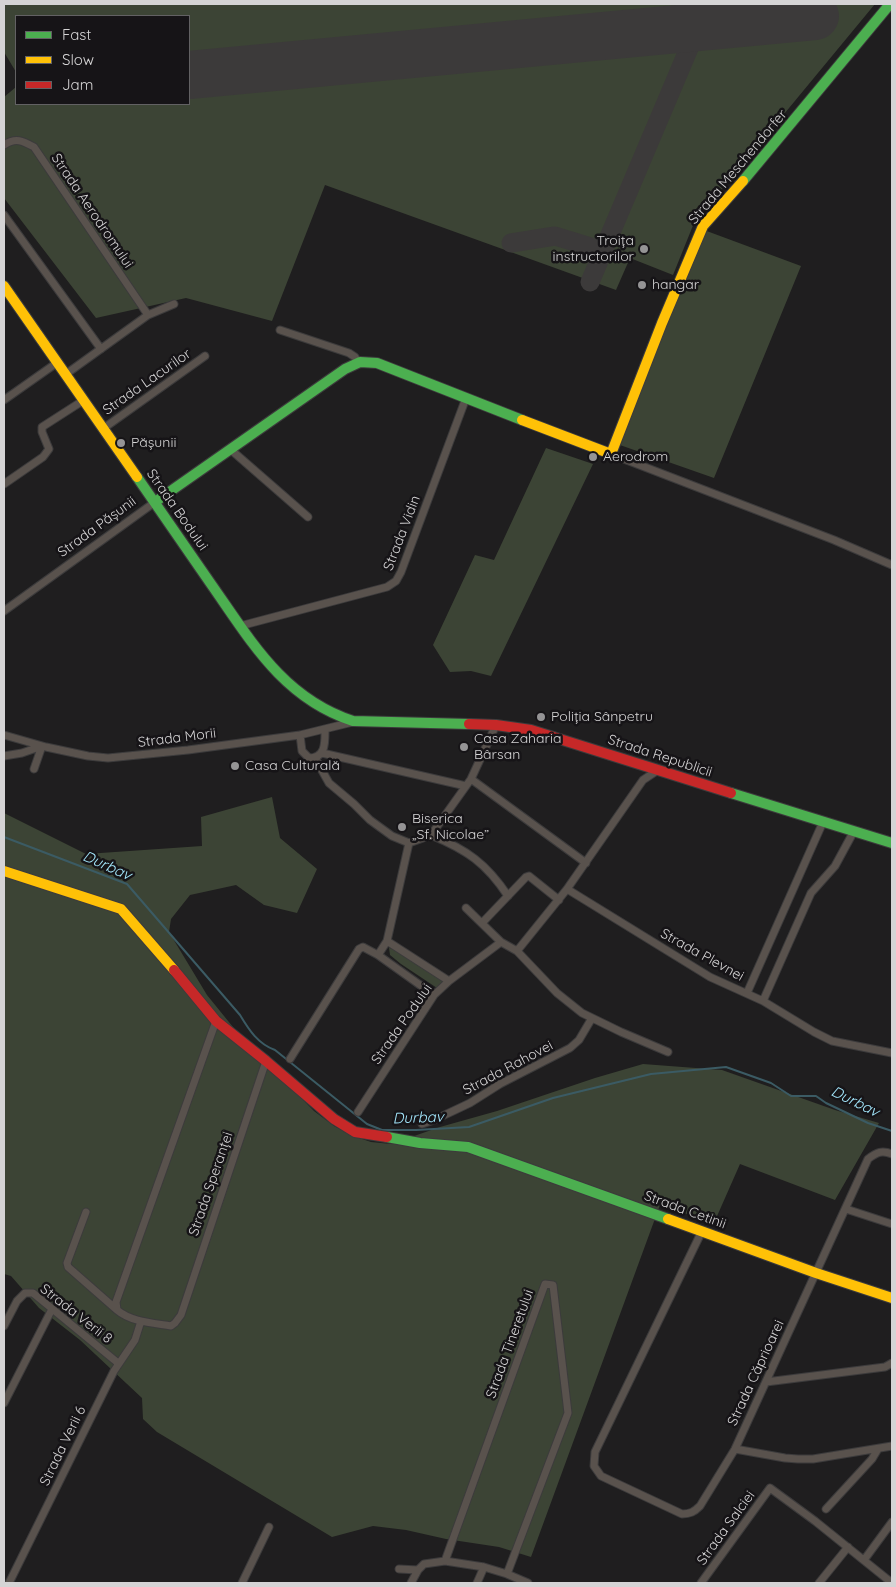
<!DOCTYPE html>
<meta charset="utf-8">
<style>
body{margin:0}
#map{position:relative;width:896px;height:1587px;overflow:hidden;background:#1f1e1f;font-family:Quicksand,sans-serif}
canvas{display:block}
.frame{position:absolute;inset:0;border:5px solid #d5d4d5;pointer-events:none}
.legend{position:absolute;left:15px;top:15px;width:175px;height:90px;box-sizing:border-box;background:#161417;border:1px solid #626163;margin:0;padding:6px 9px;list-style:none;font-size:15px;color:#d5d4d5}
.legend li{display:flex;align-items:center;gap:10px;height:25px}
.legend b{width:25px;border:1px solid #626163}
</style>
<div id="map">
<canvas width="896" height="1587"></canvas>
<div class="frame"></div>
<ul class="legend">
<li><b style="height:6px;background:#4caf50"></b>Fast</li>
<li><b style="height:6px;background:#ffc107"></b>Slow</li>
<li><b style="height:6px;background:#c62828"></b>Jam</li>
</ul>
</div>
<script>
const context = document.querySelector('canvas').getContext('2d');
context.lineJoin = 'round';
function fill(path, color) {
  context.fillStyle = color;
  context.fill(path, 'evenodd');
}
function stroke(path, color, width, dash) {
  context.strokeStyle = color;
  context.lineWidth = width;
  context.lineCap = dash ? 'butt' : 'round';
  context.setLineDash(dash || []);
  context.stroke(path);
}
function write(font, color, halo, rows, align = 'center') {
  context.font = font + ' Quicksand,sans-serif';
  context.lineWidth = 5;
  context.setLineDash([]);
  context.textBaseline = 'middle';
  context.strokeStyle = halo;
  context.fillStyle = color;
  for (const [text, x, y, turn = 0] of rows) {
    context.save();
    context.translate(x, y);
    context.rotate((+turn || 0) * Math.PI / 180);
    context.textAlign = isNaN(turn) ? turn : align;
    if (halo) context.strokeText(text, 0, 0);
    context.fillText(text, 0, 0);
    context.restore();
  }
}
const green = new Path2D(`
 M 4,4 L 875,4 L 694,223 L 673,275 L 630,258 L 616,290 L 325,185 L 272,321 L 186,298 L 96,318 L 4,198 L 4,97 L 16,87 L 16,104 L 189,104 L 189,16 L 16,16 L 16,72 L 4,52 Z
 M 704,230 L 801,266 L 714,478 L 617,444 Z
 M 546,448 L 593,464 L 491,676 L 471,671 L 450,672 L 433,645 L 475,555 L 494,560 Z
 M 272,797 L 280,838 L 317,869 L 297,913 L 264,905 L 236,885 L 190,895 L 171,919 L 169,932 L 207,995 L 237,1032 L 314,1111 L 334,1126 L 353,1136 L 371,1142 L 391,1144 L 440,1127 L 497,1111 L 595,1078 L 643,1064 L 722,1070 L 835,1110 L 879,1123 L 835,1200 L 740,1164 L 714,1223 L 660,1205 L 531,1557 L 499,1547 L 446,1539 L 406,1530 L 373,1526 L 332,1537 L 157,1432 L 143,1419 L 142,1398 L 80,1340 L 39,1308 L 11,1276 L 4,1274 L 4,813 L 86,854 L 202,846 L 201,817 Z
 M 389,948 L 395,949 L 445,981 L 437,988 L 401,964 L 390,955 Z`);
const stream = new Path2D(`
 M 4,837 L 127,884 L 240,1015 C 249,1030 258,1044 275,1050 L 367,1124 L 382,1130 L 416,1130 L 469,1127 L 553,1098 L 651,1074 L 726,1067 L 771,1083 L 791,1096 L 816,1096 L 826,1103 L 868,1123 L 892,1131`);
const taxiway = new Path2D(`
 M 511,243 L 555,236 L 604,251
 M 590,282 L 698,27`);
const runway = new Path2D(`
 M 189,75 L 815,16`);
const street = new Path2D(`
 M 4,145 C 16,137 23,141 34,147 L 148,315
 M 4,215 L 101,349
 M 280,330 L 349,353 L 355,357 L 358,362
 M 66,374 L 148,315 L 174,304
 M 4,400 L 58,362
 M 104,428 L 205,356
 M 230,449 L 308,517
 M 611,454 L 834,540 L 892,565
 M 4,484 L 43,457 L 49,449 L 42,432 L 42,427 L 84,400
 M 4,611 L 155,502
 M 240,626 L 387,587 L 396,581 L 401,572 L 466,398
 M 4,735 L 46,747 L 88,756 L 108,758 L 188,750 L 300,735 L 353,722
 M 300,735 L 302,751 L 309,758 C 326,758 325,742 325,730
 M 322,753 L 466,786
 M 4,756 L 22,753 L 42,746
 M 315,758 L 329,783 L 354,804 L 370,820 L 392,836 L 409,843 L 431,835 L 471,779 L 496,725
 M 34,769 L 42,746
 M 471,779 L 586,863
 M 431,835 C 467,850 486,863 508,896
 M 567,889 L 710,977 L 763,1001 L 814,1032 L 832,1041 L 892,1053
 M 466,908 L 501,942 L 517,951 L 557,993 L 582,1013 L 621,1032 L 668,1052
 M 482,923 L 526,877 L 529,876 L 559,900
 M 387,941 L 449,981
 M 517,951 L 567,889 L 643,780 L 658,770
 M 378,955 L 387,941 L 409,843
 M 747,993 L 823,822
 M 763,1001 L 811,893 L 835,866 L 854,831
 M 216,1021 L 116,1302 L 117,1310 C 131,1322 153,1323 171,1326 L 175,1323 L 181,1315 L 266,1061
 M 290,1059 L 359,949 L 363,947 L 378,955 L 434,995
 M 358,1112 L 434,995 L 449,981 L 501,942
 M 422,1124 L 434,1120 L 470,1103 L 500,1084 L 570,1048 L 579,1040 L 592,1018
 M 846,1209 L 892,1224
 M 86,1212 L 67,1263 L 68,1267 L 117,1310
 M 702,1231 L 595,1452 L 594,1466 L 601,1476 L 682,1514 C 690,1514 694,1512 700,1506 L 735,1449 L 868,1159 C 877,1152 882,1150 892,1154
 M 4,1326 L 17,1301 L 25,1293 L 33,1293 L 118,1363
 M 766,1382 L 885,1367 L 892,1363
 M 4,1403 L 52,1309
 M 735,1449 L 785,1458 L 798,1459 L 813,1459 L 892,1446
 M 826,1509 L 872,1459 L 878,1449
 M 864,1560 L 892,1522
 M 445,1561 L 545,1284 L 553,1285 L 568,1413 L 507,1574
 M 399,1569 L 418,1570 L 424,1564 L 445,1561 L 484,1567 L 507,1574 L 528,1583
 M 9,1583 L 114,1371 L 135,1340 L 141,1321
 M 242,1583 L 269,1527
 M 411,1583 L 418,1570
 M 477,1583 L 484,1567
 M 701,1583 L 770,1488 L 815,1521 L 892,1583
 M 819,1583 L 848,1547`);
const fast = new Path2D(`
 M 743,181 L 890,4
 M 137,477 C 162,513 186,548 211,584 C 251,641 283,698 353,721 L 469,724
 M 155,502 L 345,369 L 360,362 L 377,363 L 522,420
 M 731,793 L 892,843
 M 387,1137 L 420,1143 L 468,1147 L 668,1219`);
const slow = new Path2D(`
 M 4,286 L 137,477
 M 522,420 L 611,454 L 662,323 L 703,226 L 743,181
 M 4,871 L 121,909 L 174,970
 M 668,1219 L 816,1273 L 892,1298`);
const jam = new Path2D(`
 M 469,724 L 496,725 L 531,730 L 731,793
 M 174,970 L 216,1021 L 266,1061 L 334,1119 L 355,1132 L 387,1137`);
const markers = [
 [644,249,5,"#959495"],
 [642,285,5,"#959495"],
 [121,443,5,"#959495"],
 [593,457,5,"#959495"],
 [541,717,5,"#959495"],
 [464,747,5,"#959495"],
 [235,766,5,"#959495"],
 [402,827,5,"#959495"]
];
const streetNames = [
 ["Strada Meschendorfer",738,167,-50],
 ["Strada Aerodromului",92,211,56],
 ["Strada Lacurilor",147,382,-35],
 ["Strada Bodului",177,510,55],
 ["Strada Pășunii",97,527,-36],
 ["Strada Vidin",402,533,-69],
 ["Strada Morii",177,738,-7],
 ["Strada Republicii",660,756,18],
 ["Strada Plevnei",702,955,29],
 ["Strada Podului",402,1024,-55],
 ["Strada Rahovei",508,1068,-28],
 ["Strada Speranței",211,1184,-71],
 ["Strada Cetinii",685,1210,20],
 ["Strada Verii 8",76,1314,38],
 ["Strada Tineretului",510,1344,-70],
 ["Strada Căprioarei",756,1373,-65],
 ["Strada Verii 6",63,1446,-64],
 ["Strada Salciei",726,1528,-54]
];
const poiNames = [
 ["Troița",634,241,"right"],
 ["instructorilor",634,257,"right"],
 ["hangar",652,285],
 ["Pășunii",131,443],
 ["Aerodrom",603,457],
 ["Poliția Sânpetru",551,717],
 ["Casa Zaharia",474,739],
 ["Bârsan",474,755],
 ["Casa Culturală",245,766],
 ["Biserica",412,819],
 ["„Sf. Nicolae”",412,835]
];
const waterNames = [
 ["Durbav",107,866,24],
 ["Durbav",855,1102,26],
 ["Durbav",418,1118,-2]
];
fill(green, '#3c4435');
stroke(stream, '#3b5b64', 2);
stroke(taxiway, '#3c3a3a', 19);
stroke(runway, '#3c3a3a', 48);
stroke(street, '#3c3b3c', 9);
stroke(fast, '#3c3b3c', 12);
stroke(slow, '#3c3b3c', 12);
stroke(jam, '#3c3b3c', 12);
stroke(street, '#59524d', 7);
stroke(fast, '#4caf50', 10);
stroke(slow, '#ffc107', 10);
stroke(jam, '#c62828', 10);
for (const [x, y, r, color] of markers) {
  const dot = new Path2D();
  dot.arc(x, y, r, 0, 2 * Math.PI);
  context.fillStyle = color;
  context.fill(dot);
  stroke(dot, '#161417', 2);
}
write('14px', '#d5d4d5', '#161417', streetNames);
write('14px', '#d5d4d5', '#161417', poiNames, 'left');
write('italic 15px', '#a4e8fd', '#161417', waterNames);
</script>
